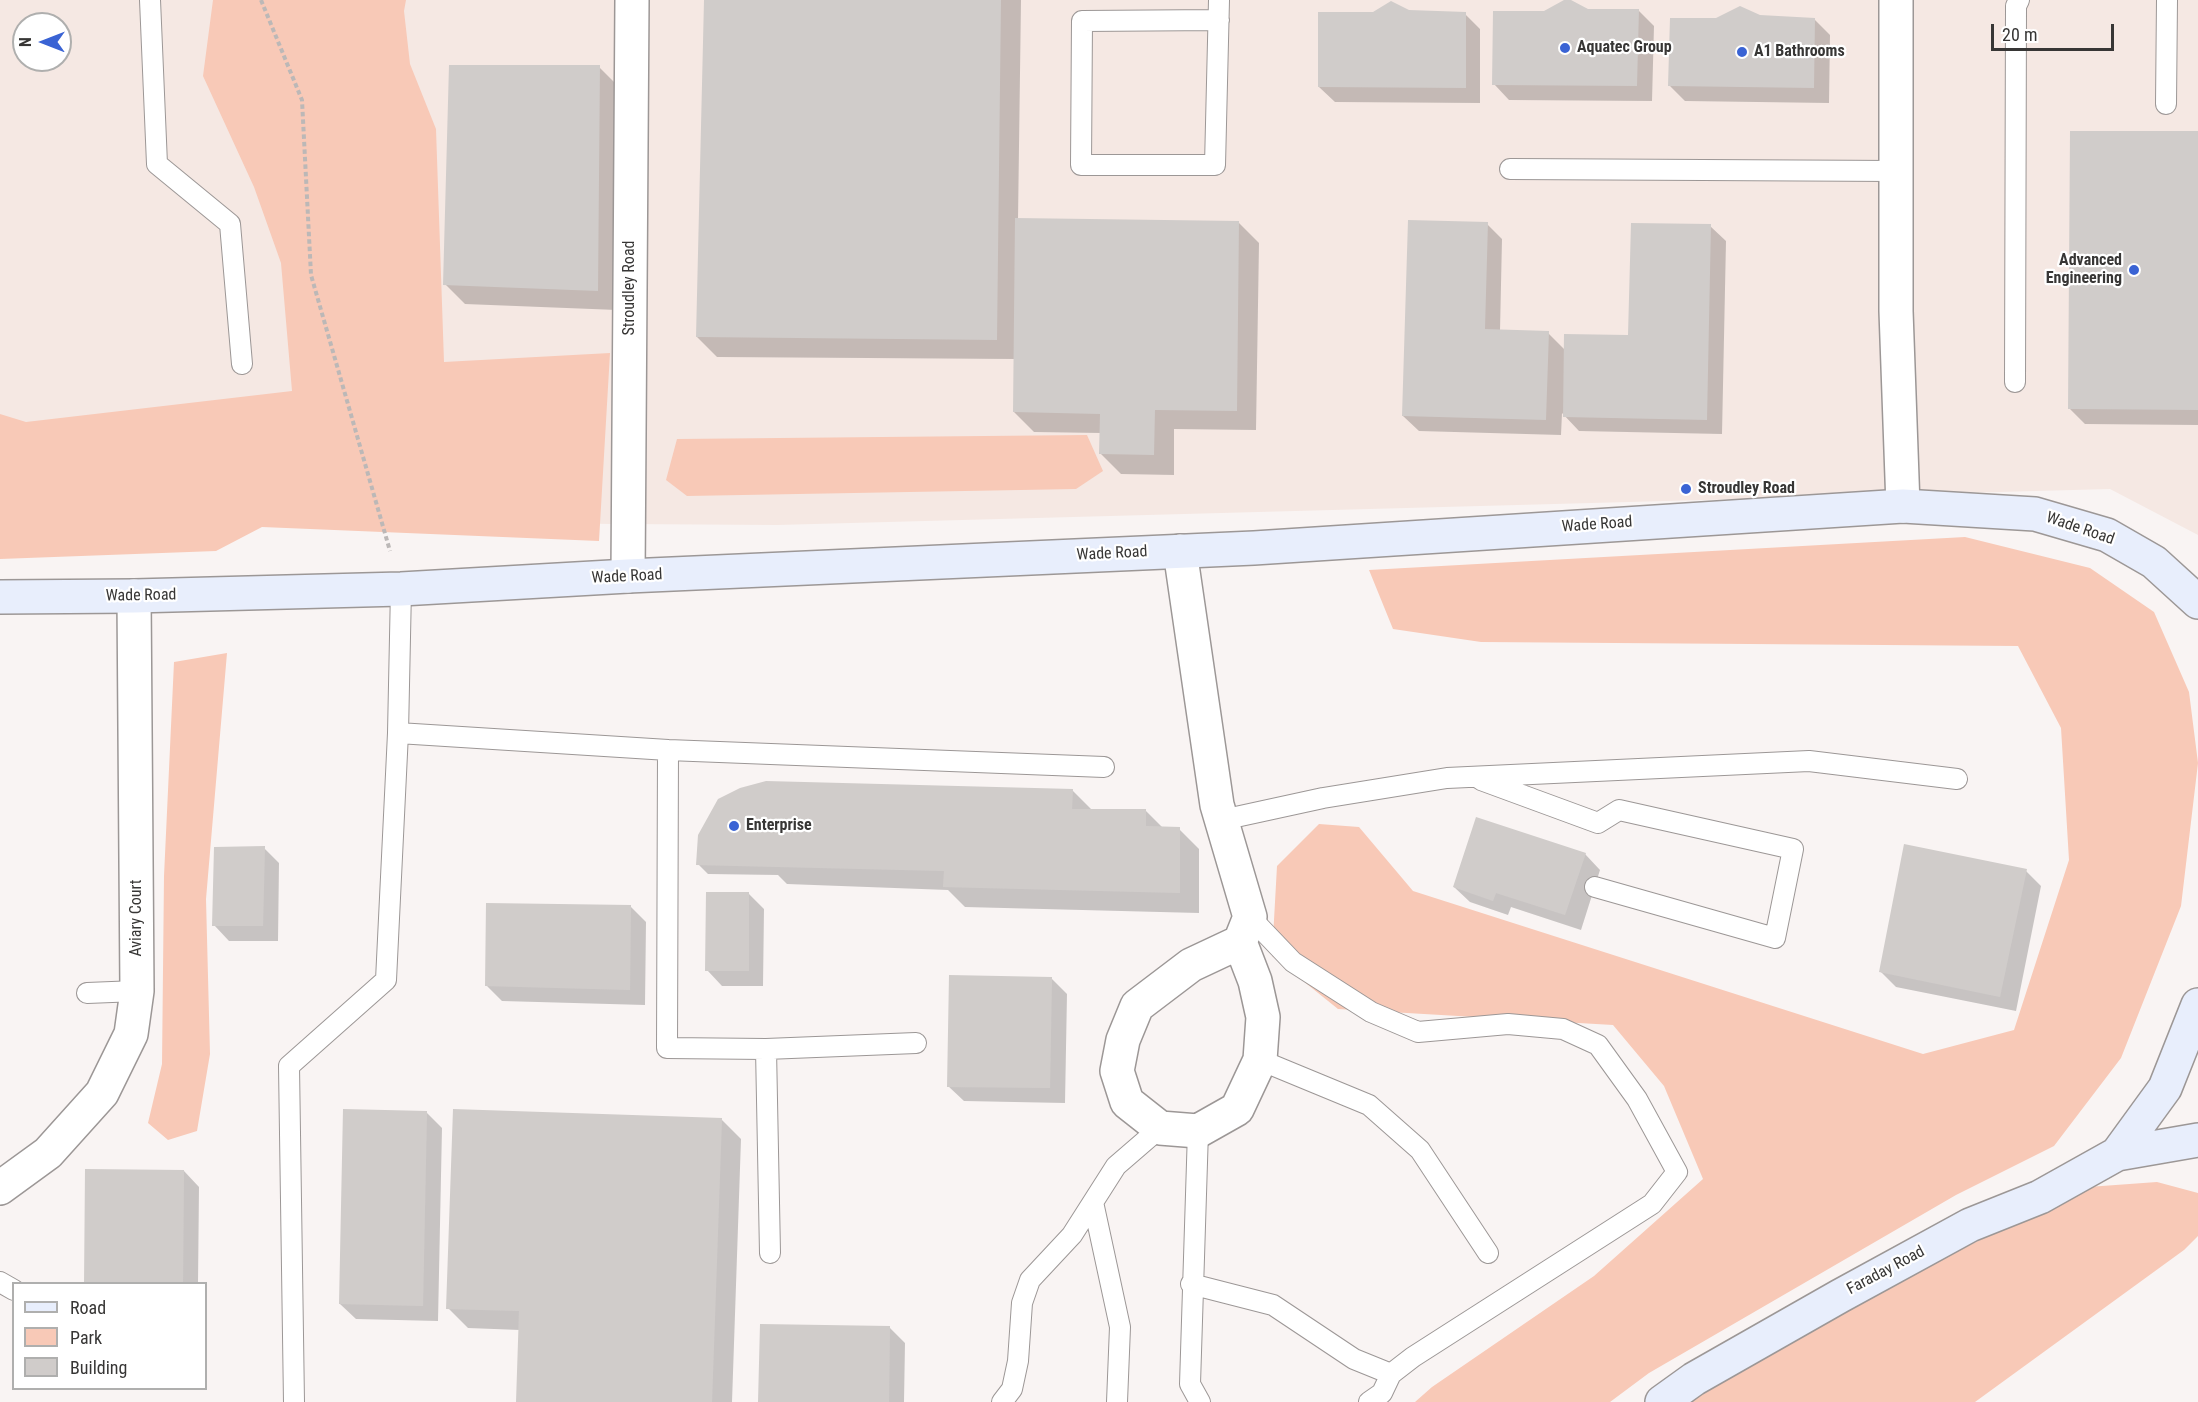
<!DOCTYPE html>
<style>
body{margin:0}
#map{position:relative;width:2198px;height:1402px;overflow:hidden;background:#f9f4f3;font-family:"Roboto Condensed",sans-serif}
canvas{display:block}
.legend{position:absolute;left:12px;top:1282px;width:195px;height:108px;box-sizing:border-box;background:#fff;border:2px solid #afafae;margin:0;padding:8px 10px;list-style:none;font-size:18px;color:#373635}
.legend li{display:flex;align-items:center;gap:12px;height:30px}
.legend b{width:30px;border:2px solid #afafae}
.north{position:absolute;left:12px;top:12px;width:60px;height:60px;box-sizing:border-box;background:#fff;border:2px solid #afafae;border-radius:50%;rotate:270deg;font-size:16px;font-weight:700;line-height:24px;text-align:center;color:#373635}
.north::after{content:'';display:block;margin:auto;width:21px;height:27px;background:#3a63d4;clip-path:polygon(50% 0,100% 100%,50% 72%,0 100%)}
.scale{position:absolute;left:1991px;top:24px;width:123px;height:27px;box-sizing:border-box;border:3px solid #373635;border-top:0;padding-left:8px;font-size:18px;line-height:21px;white-space:nowrap;color:#373635;-webkit-text-stroke:4px #fff;paint-order:stroke}
</style>
<div id="map">
<canvas width="2198" height="1402"></canvas>
<ul class="legend">
<li><b style="height:8px;background:#e8eefc"></b>Road</li>
<li><b style="height:16px;background:#f8c9b7"></b>Park</li>
<li><b style="height:16px;background:#d0ccca"></b>Building</li>
</ul>
<div class="north">N</div>
<div class="scale">20 m</div>
</div>
<script>
const context = document.querySelector('canvas').getContext('2d');
context.lineJoin = 'round';
function fill(path, color) {
  context.fillStyle = color;
  context.fill(path, 'evenodd');
}
function stroke(path, color, width, dash) {
  context.strokeStyle = color;
  context.lineWidth = width;
  context.lineCap = dash ? 'butt' : 'round';
  context.setLineDash(dash || []);
  context.stroke(path);
}
function write(font, color, halo, rows, align = 'center') {
  context.font = font + ' "Roboto Condensed",sans-serif';
  context.lineWidth = 4.5;
  context.setLineDash([]);
  context.textBaseline = 'middle';
  context.strokeStyle = halo;
  context.fillStyle = color;
  for (const [text, x, y, turn = 0] of rows) {
    context.save();
    context.translate(x, y);
    context.rotate((+turn || 0) * Math.PI / 180);
    context.textAlign = isNaN(turn) ? turn : align;
    if (halo) context.strokeText(text, 0, 0);
    context.fillText(text, 0, 0);
    context.restore();
  }
}
const built = new Path2D(`
 M 0,0 L 2198,0 L 2198,535 L 2110,489 L 777,525 L 0,520 ZM 24,24 L 60,24 L 60,60 L 24,60 Z`);
const green = new Path2D(`
 M 213,0 L 406,0 L 404,11 L 410,64 L 436,129 L 444,362 L 610,353 L 599,541 L 262,527 L 216,551 L 0,559 L 0,414 L 26,422 L 292,391 L 281,263 L 254,187 L 203,76 Z
 M 1087,435 L 1103,471 L 1076,489 L 687,496 L 666,480 L 677,439 Z
 M 1965,537 L 2090,568 L 2154,612 L 2189,692 L 2198,763 L 2181,906 L 2121,1058 L 2054,1146 L 1956,1195 L 1649,1373 L 1610,1402 L 1415,1402 L 1432,1387 L 1594,1276 L 1703,1179 L 1664,1086 L 1613,1025 L 1338,1009 L 1272,956 L 1277,866 L 1319,824 L 1359,827 L 1413,891 L 1923,1054 L 2014,1030 L 2069,860 L 2061,728 L 2018,646 L 1481,642 L 1393,629 L 1369,570 Z
 M 227,653 L 206,899 L 210,1054 L 197,1131 L 168,1140 L 148,1123 L 162,1064 L 164,876 L 174,662 Z
 M 2157,1182 L 2198,1193 L 2198,1236 L 2184,1250 L 1975,1402 L 1692,1402 L 1719,1378 L 1866,1296 L 2088,1187 Z`);
const shadow = new Path2D(`
 M 705,0 L 1021,0 L 1018,220 L 1239,223 L 1259,243 L 1256,430 L 1174,429 L 1174,475 L 1121,474 L 1101,454 L 1101,433 L 1034,432 L 1014,412 L 1015,359 L 717,357 L 697,337 Z
 M 1588,10 L 1638,10 L 1654,26 L 1652,101 L 1509,100 L 1494,84 Z
 M 1409,12 L 1465,14 L 1480,29 L 1480,103 L 1335,102 L 1319,87 Z
 M 1759,17 L 1814,19 L 1830,35 L 1829,103 L 1685,101 L 1670,86 L 1716,19 Z
 M 599,67 L 619,87 L 617,310 L 465,304 L 445,284 Z
 M 2198,133 L 2198,425 L 2085,424 L 2070,409 Z
 M 1487,224 L 1502,239 L 1500,331 L 1548,333 L 1565,350 L 1630,337 L 1710,226 L 1726,241 L 1722,434 L 1579,431 L 1562,413 L 1561,435 L 1419,431 L 1403,416 Z
 M 1072,790 L 1093,811 L 1145,810 L 1163,828 L 1179,829 L 1199,849 L 1199,913 L 965,907 L 948,890 L 787,884 L 778,875 L 708,874 L 698,864 Z
 M 264,848 L 279,863 L 278,941 L 229,941 L 214,925 Z
 M 1585,854 L 1600,870 L 1581,930 L 1511,907 L 1508,915 L 1470,902 L 1454,887 Z
 M 2026,871 L 2041,886 L 2016,1011 L 1896,987 L 1880,971 Z
 M 749,894 L 764,909 L 763,986 L 722,986 L 707,970 Z
 M 630,906 L 646,922 L 645,1005 L 502,1001 L 487,986 Z
 M 1051,978 L 1067,994 L 1065,1103 L 964,1101 L 948,1086 Z
 M 426,1112 L 442,1128 L 438,1321 L 356,1319 L 340,1304 Z
 M 721,1119 L 741,1139 L 732,1402 L 518,1402 L 520,1330 L 468,1328 L 448,1308 Z
 M 184,1171 L 199,1187 L 198,1284 L 86,1284 Z
 M 890,1328 L 905,1343 L 904,1402 L 759,1402 Z`);
const building = new Path2D(`
 M 704,0 L 1001,0 L 997,340 L 696,337 Z
 M 1564,0 L 1571,0 L 1588,9 L 1639,9 L 1637,86 L 1492,85 L 1493,11 L 1544,11 Z
 M 1391,1 L 1409,10 L 1466,12 L 1466,88 L 1318,87 L 1318,12 L 1373,12 Z
 M 1740,6 L 1760,15 L 1815,18 L 1814,88 L 1668,86 L 1670,18 L 1716,18 Z
 M 449,65 L 600,65 L 598,291 L 443,285 Z
 M 2070,131 L 2198,131 L 2198,410 L 2068,409 Z
 M 1015,218 L 1239,221 L 1237,411 L 1155,410 L 1154,455 L 1099,454 L 1100,414 L 1013,412 Z
 M 1408,220 L 1488,222 L 1485,329 L 1549,331 L 1546,420 L 1402,416 Z
 M 1631,223 L 1711,224 L 1707,420 L 1563,417 L 1564,334 L 1628,335 Z
 M 766,781 L 1073,789 L 1072,809 L 1146,809 L 1146,826 L 1180,827 L 1180,893 L 943,887 L 944,871 L 696,865 L 698,835 L 718,799 L 740,788 Z
 M 1476,817 L 1586,853 L 1565,915 L 1496,893 L 1493,901 L 1453,887 Z
 M 1904,844 L 2027,869 L 2000,997 L 1879,972 Z
 M 265,846 L 263,926 L 212,926 L 214,847 Z
 M 706,892 L 749,892 L 749,971 L 705,971 Z
 M 486,903 L 631,905 L 630,990 L 485,986 Z
 M 949,975 L 1052,977 L 1050,1088 L 947,1087 Z
 M 343,1109 L 427,1111 L 423,1306 L 339,1304 Z
 M 453,1109 L 722,1118 L 712,1402 L 516,1402 L 519,1311 L 446,1309 Z
 M 85,1169 L 184,1170 L 183,1284 L 84,1284 Z
 M 760,1324 L 890,1326 L 889,1402 L 758,1402 Z`);
const path = new Path2D(`
 M 261,0 L 302,100 L 311,275 L 390,551`);
const lane = new Path2D(`
 M 150,0 L 157,164 L 230,224 L 242,364
 M 1219,20 L 1082,21 L 1081,165 L 1215,165 L 1219,0
 M 2166,104 L 2167,0
 M 1510,169 L 1896,171
 M 2015,382 L 2016,6 L 2019,0
 M 398,733 L 668,750 L 667,1048 L 766,1049 L 770,1253
 M 668,750 L 1104,767
 M 1481,780 L 1598,823 L 1619,810 L 1793,849 L 1775,938 L 1595,887
 M 1222,820 L 1323,798 L 1447,778 L 1809,761 L 1957,779
 M 1250,917 L 1293,962 L 1371,1012 L 1418,1032 L 1508,1024 L 1563,1029 L 1598,1045 L 1637,1099 L 1677,1172 L 1652,1204 L 1413,1357 L 1391,1374 L 1382,1393 L 1369,1402
 M 87,993 L 137,991
 M 766,1049 L 916,1043
 M 1260,1060 L 1369,1105 L 1420,1150 L 1488,1253
 M 1198,1131 L 1190,1384 L 1200,1402
 M 1093,1202 L 1120,1327 L 1117,1402
 M 0,1282 L 14,1290
 M 1191,1284 L 1273,1305 L 1354,1359 L 1391,1374
 M 294,1402 L 289,1066 L 386,980 L 398,733 L 401,589
 M 1002,1402 L 1012,1389 L 1018,1361 L 1022,1303 L 1030,1280 L 1072,1235 L 1116,1166 L 1160,1128`);
const street = new Path2D(`
 M 1896,0 L 1896,311 L 1903,506
 M 1180,551 L 1217,805 L 1250,917 L 1240,942
 M 628,576 L 632,0
 M 1240,942 L 1255,981 L 1263,1017 L 1260,1060 L 1237,1109 L 1198,1131 L 1160,1128 L 1127,1102 L 1117,1071 L 1123,1040 L 1137,1006 L 1191,965 Z
 M 0,1188 L 48,1153 L 102,1093 L 131,1034 L 137,991 L 134,596`);
const secondary = new Path2D(`
 M 0,597 L 134,596 L 401,589 L 628,576 L 1254,548 L 1903,506 L 2035,514 L 2107,535 L 2154,562 L 2198,602
 M 2117,1154 L 2165,1088 L 2198,1005
 M 1662,1402 L 1694,1379 L 1840,1296 L 1970,1225 L 2040,1197 L 2117,1154 L 2198,1140`);
const markers = [
 [1565,48,6,"#3a63d4"],
 [1742,52,6,"#3a63d4"],
 [2134,270,6,"#3a63d4"],
 [1686,489,6,"#3a63d4"],
 [734,826,6,"#3a63d4"]
];
const poiNames = [
 ["Aquatec Group",1577,48],
 ["A1 Bathrooms",1754,52],
 ["Advanced",2122,261,"right"],
 ["Engineering",2122,279,"right"],
 ["Stroudley Road",1698,489],
 ["Enterprise",746,826]
];
const streetNames = [
 ["Stroudley Road",630,288,-90],
 ["Wade Road",1597,525,-4],
 ["Wade Road",2080,529,19],
 ["Wade Road",1112,554,-3],
 ["Wade Road",627,577,-3],
 ["Wade Road",141,596,-1],
 ["Aviary Court",137,918,-90],
 ["Faraday Road",1886,1271,-28]
];
fill(built, '#f5e8e3');
fill(green, '#f8c9b7');
fill(shadow, '#0003');
fill(building, '#d0ccca');
stroke(lane, '#9c9796', 22);
stroke(street, '#9c9796', 36);
stroke(secondary, '#9c9796', 36);
stroke(path, '#bcb8b7', 4, [4.5, 3]);
stroke(lane, '#fff', 20);
stroke(street, '#fff', 33);
stroke(secondary, '#e8eefc', 33);
for (const [x, y, r, color] of markers) {
  const dot = new Path2D();
  dot.arc(x, y, r, 0, 2 * Math.PI);
  context.fillStyle = color;
  context.fill(dot);
  stroke(dot, '#fff', 2);
}
write('bold 16px', '#373635', '#fff', poiNames, 'left');
write('16px', '#373635', '#fff', streetNames);
</script>
